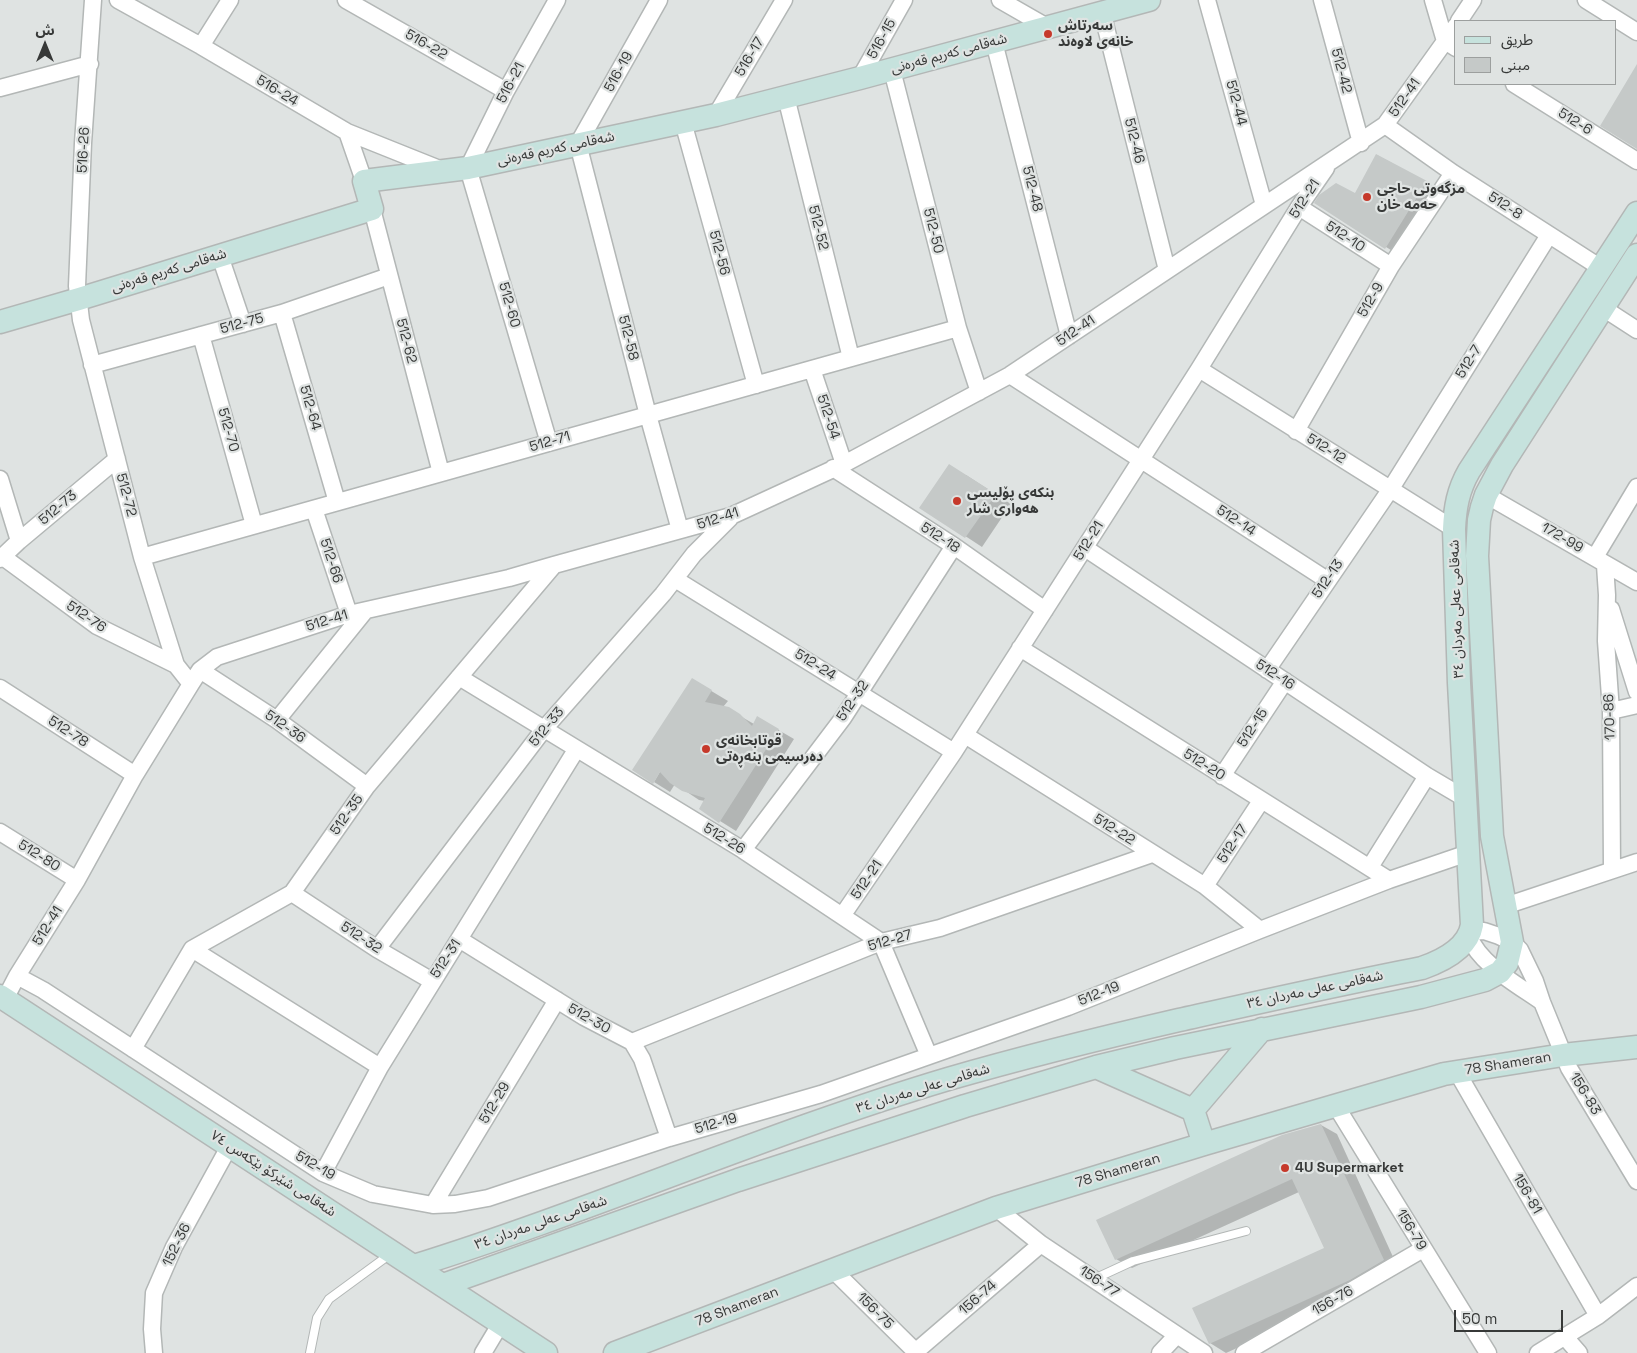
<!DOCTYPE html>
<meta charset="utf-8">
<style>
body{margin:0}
#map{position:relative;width:1637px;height:1353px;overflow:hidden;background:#dfe3e2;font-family:"Space Grotesk","Noto Sans Arabic",sans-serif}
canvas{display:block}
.legend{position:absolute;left:1454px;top:20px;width:162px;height:65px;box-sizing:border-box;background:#dfe3e2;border:1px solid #9c9f9e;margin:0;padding:6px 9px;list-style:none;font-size:15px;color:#373938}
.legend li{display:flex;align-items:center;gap:10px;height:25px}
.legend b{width:25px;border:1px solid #9c9f9e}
.north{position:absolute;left:20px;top:20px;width:50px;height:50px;-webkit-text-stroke:4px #dfe3e2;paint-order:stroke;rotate:0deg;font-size:14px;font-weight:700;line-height:20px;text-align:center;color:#373938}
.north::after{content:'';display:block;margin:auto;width:18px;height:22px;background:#373938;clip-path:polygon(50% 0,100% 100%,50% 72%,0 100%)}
.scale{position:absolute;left:1454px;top:1310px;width:109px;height:22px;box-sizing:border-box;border:2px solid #373938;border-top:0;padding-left:6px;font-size:15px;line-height:18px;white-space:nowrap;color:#373938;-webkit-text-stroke:4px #dfe3e2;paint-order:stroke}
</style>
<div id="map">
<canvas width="1637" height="1353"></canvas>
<ul class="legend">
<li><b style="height:6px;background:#c6e2dd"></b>طريق</li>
<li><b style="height:14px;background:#c5c9c8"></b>مبنى</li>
</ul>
<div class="north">ش</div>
<div class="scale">50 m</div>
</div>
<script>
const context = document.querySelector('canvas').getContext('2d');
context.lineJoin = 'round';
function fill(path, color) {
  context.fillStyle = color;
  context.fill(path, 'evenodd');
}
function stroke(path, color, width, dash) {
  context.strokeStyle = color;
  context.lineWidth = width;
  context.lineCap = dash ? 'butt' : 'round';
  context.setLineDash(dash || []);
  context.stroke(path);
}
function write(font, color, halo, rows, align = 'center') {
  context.font = font + ' "Space Grotesk","Noto Sans Arabic",sans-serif';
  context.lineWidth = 4.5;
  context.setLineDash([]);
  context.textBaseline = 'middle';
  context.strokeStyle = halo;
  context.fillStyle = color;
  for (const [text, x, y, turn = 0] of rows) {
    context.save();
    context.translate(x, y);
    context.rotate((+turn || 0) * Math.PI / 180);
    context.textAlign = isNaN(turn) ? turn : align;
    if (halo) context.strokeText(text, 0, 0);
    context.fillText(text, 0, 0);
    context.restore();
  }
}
const shadow = new Path2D(`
 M 1377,155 L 1443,191 L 1402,257 L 1316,203 L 1355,194 Z
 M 966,475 L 1011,504 L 982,547 L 921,507 Z
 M 708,689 L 728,701 L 723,707 L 728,709 L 754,724 L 758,718 L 794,739 L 736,831 L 720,821 L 705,801 L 699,800 L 675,784 L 670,792 L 654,782 Z
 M 1321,1125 L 1337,1134 L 1399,1270 L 1367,1289 L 1226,1353 L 1210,1343 L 1325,1248 L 1299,1192 L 1132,1268 L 1116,1259 Z`);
const building = new Path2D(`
 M 1637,64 L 1637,149 L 1600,126 Z
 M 1376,154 L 1427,181 L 1385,249 L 1314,203 L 1319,195 L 1336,183 L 1355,193 Z
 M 949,464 L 996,494 L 965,538 L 919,508 Z
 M 692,678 L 712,690 L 705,702 L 729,707 L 740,714 L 752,726 L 757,716 L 779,729 L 719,823 L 699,809 L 705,798 L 682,791 L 670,783 L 660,772 L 653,784 L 632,770 Z
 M 1321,1124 L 1384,1260 L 1350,1280 L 1209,1344 L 1192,1308 L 1324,1248 L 1292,1179 L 1115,1260 L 1096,1220 L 1282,1135 Z`);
const lane = new Path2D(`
 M 1094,1279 L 1133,1261 L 1246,1231
 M 310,1353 L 317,1318 L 329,1299 L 389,1255`);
const street = new Path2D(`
 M 93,0 L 83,143 L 77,286 L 81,320 L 142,557 L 176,665 L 191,684
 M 118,0 L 201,46 L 347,132 L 442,170
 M 346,0 L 506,91
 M 659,0 L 578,144 L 648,415 L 680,530
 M 1000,0 L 1047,27
 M 1207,0 L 1264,205
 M 1322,0 L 1361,143
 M 1433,0 L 1445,41 L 1456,48
 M 1586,0 L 1637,32
 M 1102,12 L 1167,270
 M 1459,21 L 1473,0
 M 994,42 L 1069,336
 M 201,46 L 230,0
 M 892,70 L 958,328 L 979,392
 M 860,78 L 904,0
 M 1514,84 L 1637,161
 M 0,88 L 90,64
 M 786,97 L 851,358
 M 716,115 L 784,0
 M 683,122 L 756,385
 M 1385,125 L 1453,173 L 1601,268
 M 347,132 L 364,181
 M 1299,207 L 1391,266
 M 372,209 L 441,473
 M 220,256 L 243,324
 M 1603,308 L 1637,330
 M 282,313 L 337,502
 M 201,335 L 254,525
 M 92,365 L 282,313 L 389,276
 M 812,369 L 844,464
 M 1199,369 L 1454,529
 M 1010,375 L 1327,580
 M 1296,431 L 1391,266 L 1453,173
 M 549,443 L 468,168 L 506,91 L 557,0
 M 833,468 L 954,546 L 1045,610
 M 0,479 L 19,541
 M 1486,495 L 1637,582
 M 314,509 L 349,614
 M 1085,548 L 1427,776 L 1466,799
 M 3,557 L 97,626 L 176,665
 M 142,557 L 958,328
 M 1595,557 L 1637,487
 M 0,559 L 19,541 L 117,459
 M 1605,565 L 1607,595 L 1606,641 L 1611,711 L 1612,870
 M 675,579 L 954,752
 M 1611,609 L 1637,692
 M 1020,648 L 1389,880
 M 200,670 L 277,720 L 367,786
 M 1267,670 L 1390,490 L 1549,235
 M 459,677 L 743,850 L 881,942 L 929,1056
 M 0,688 L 135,775
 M 1611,711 L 1637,705
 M 277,720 L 365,611
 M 965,735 L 1205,886 L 1260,930
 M 1222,776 L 1285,681
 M 0,832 L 77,880
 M 743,850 L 843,718 L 954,546
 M 1370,867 L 1427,776
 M 1205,886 L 1261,801
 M 292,893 L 377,949 L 432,981
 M 1505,906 L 1637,862
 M 842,916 L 954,752 L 1199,369 L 1299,207 L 1326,168
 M 1471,932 L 1484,931 L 1499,936 L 1512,942 L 1520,950 L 1535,981 L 1542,1002 L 1569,1068 L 1637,1181
 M 1469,936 C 1479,964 1518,985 1542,1002
 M 459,939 L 584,1017 L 632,1042 L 642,1059 L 669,1138
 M 192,949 L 380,1067
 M 377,949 L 544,729 L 663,594 L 694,554 L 730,518
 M 17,976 L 77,880 L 135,775 L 191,684 L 200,670 L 217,657 L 349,614 L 509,578 L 554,565 L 731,516 L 844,464 L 1010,375 L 1385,125 L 1456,26
 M 5,999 L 17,976 L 43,990 L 323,1173 L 373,1194 L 433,1205 L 455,1204 L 488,1198 L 669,1138 L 821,1094 L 1068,1007 L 1260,930 L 1389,880 L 1468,853
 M 632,1042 L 881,942 L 940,928 L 1152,854
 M 133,1049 L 192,949 L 292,893 L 367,786 L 554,565
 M 1457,1072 L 1598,1316
 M 1336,1106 L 1488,1353
 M 323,1173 L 380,1067 L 576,750
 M 433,1205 L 557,1000
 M 996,1208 L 1041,1244 L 1204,1353
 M 833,1270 L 917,1353
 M 1565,1337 L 1579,1353
 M 154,1353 L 152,1329 L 154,1293 L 174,1247 L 230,1145
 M 483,1353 L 501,1323
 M 914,1353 L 1041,1244
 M 1160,1353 L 1177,1335
 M 1244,1353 L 1423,1249
 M 1538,1353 L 1598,1316 L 1637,1286`);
const secondary = new Path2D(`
 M 0,322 L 79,299 L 372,209 L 364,181 L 468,168 L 716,115 L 860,78 L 1149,0
 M 0,996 L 546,1353
 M 1096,1067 L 1193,1110 L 1204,1144
 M 1193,1110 L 1262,1029
 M 414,1266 C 594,1210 767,1133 948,1079 C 1024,1057 1101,1038 1179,1020 C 1260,1002 1340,984 1422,968 C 1442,961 1468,949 1472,925 L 1459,683 L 1454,529 C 1455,508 1458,490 1469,471 L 1637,213
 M 443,1285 L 738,1180 L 965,1106 L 1096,1067 L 1175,1048 L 1421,997 L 1485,980 L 1500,972 L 1507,963 L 1512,942 L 1492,836 L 1477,556 L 1479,520 L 1482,507 L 1486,495 L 1502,465 L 1637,255
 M 615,1353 L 996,1208 L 1204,1144 L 1444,1074 L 1563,1055 L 1637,1047`);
const markers = [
 [1048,34,5,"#c6392b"],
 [1367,197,5,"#c6392b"],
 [957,501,5,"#c6392b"],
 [706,749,5,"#c6392b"],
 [1285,1168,5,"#c6392b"]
];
const poiNames = [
 ["سەرتاش",1058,26],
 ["خانەی لاوەند",1058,42],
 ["مزگەوتی حاجی",1377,189],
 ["حەمە خان",1377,205],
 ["بنکەی پۆلیسی",967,493],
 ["هەواری شار",967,509],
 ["قوتابخانەی",716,741],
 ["دەرسیمی بنەڕەتی",716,757],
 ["4U Supermarket",1295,1168]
];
const streetNames = [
 ["516-15",882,39,-61],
 ["516-22",426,45,30],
 ["شەقامی کەریم قەرەنی",949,54,-15],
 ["516-17",750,57,-59],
 ["512-42",1341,71,75],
 ["516-19",619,72,-61],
 ["516-21",511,83,-62],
 ["516-24",277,91,31],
 ["512-41",1405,98,-55],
 ["512-44",1236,103,75],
 ["512-6",1575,122,32],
 ["512-46",1134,141,76],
 ["شەقامی کەریم قەرەنی",556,149,-12],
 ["516-26",84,150,-87],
 ["512-48",1032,189,76],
 ["512-21",1305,199,-57],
 ["512-8",1505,206,33],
 ["512-52",818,228,76],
 ["512-50",933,231,76],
 ["512-10",1345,237,33],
 ["512-56",719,253,75],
 ["شەقامی کەریم قەرەنی",169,271,-17],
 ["512-9",1371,300,-60],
 ["512-60",509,305,74],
 ["512-75",242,324,-15],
 ["512-41",1076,331,-34],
 ["512-58",628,338,76],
 ["512-62",406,341,75],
 ["512-7",1469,362,-58],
 ["512-64",310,408,74],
 ["512-54",828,417,72],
 ["512-70",228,430,74],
 ["512-71",550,442,-16],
 ["512-12",1326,449,32],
 ["512-72",126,495,75],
 ["512-73",58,508,-40],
 ["512-41",718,519,-18],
 ["512-14",1236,521,33],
 ["512-18",940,538,33],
 ["172-99",1562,538,30],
 ["512-21",1089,541,-58],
 ["512-66",331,561,72],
 ["512-13",1328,579,-56],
 ["شەقامی عەلی مەردان ٣٤",1457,609,-92],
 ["512-76",86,617,34],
 ["512-41",327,621,-17],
 ["512-24",815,665,32],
 ["512-16",1275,675,33],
 ["512-32",853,701,-56],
 ["170-86",1610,717,-92],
 ["512-36",285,727,35],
 ["512-33",547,727,-51],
 ["512-15",1253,728,-57],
 ["512-78",68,732,33],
 ["512-20",1204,765,32],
 ["512-35",347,815,-55],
 ["512-22",1114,830,32],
 ["512-26",724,839,31],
 ["512-17",1233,844,-57],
 ["512-80",39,856,32],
 ["512-21",867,880,-56],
 ["512-41",48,926,-58],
 ["512-32",361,938,33],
 ["512-27",890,941,-16],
 ["512-31",446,959,-57],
 ["شەقامی عەلی مەردان ٣٤",1315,990,-12],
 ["512-19",1099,994,-22],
 ["512-30",589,1019,29],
 ["78 Shameran",1508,1064,-9],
 ["شەقامی عەلی مەردان ٣٤",923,1089,-17],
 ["156-83",1585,1094,59],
 ["512-29",495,1103,-59],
 ["512-19",716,1124,-16],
 ["512-19",315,1166,30],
 ["78 Shameran",1118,1171,-17],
 ["شەقامی شێرکۆ بێکەس ٧٤",273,1174,33],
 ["156-81",1527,1194,60],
 ["شەقامی عەلی مەردان ٣٤",541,1223,-19],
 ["156-79",1411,1230,59],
 ["152-36",177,1245,-64],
 ["156-77",1099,1282,34],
 ["156-74",978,1298,-41],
 ["156-76",1333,1301,-30],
 ["78 Shameran",737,1307,-21],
 ["156-75",875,1311,45]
];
fill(shadow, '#0003');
fill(building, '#c5c9c8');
stroke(lane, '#b3b7b6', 10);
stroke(street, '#b3b7b6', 19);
stroke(secondary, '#b3b7b6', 25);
stroke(lane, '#fff', 8);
stroke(street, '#fff', 16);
stroke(secondary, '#c6e2dd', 22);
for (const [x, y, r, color] of markers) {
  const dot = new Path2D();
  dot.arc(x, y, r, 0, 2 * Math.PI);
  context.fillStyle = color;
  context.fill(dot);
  stroke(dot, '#dfe3e2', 2);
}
write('bold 14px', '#373938', '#dfe3e2', poiNames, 'left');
write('14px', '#373938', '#dfe3e2', streetNames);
</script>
